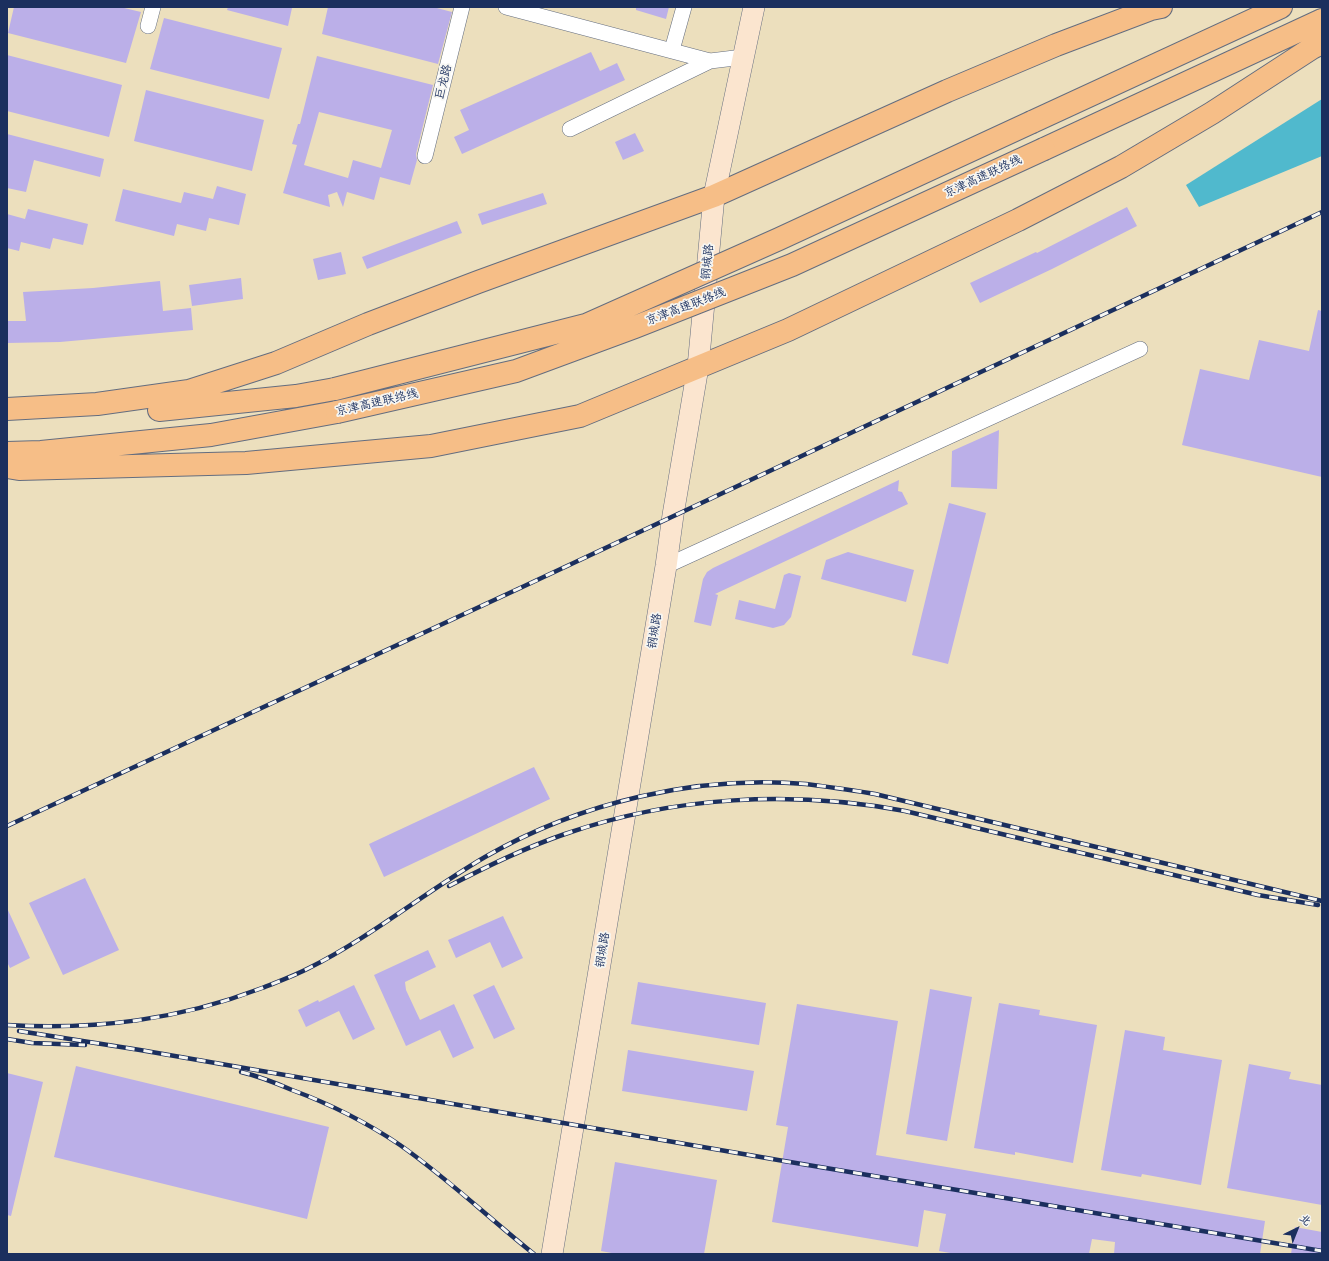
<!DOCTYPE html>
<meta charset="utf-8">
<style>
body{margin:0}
#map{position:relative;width:1329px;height:1261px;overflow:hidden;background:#ecdfbd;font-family:"Balsamiq Sans","LXGW WenKai TC",sans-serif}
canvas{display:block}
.frame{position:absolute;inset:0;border:8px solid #1b2f5e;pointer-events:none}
.north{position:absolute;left:1277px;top:1209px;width:40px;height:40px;-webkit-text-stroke:3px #f6f6f2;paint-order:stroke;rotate:43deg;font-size:11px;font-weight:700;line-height:16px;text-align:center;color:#1b2f5e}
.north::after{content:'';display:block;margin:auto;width:14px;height:18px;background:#1b2f5e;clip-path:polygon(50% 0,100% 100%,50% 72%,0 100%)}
</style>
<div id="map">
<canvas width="1329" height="1261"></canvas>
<div class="frame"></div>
<div class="north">北</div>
</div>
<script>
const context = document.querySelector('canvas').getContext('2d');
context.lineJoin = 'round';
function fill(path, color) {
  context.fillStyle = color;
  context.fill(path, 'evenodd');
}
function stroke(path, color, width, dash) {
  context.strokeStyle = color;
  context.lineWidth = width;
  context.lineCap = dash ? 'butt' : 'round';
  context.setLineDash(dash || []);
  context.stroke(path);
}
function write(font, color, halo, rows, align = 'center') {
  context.font = font + ' "Balsamiq Sans","LXGW WenKai TC",sans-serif';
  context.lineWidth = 3.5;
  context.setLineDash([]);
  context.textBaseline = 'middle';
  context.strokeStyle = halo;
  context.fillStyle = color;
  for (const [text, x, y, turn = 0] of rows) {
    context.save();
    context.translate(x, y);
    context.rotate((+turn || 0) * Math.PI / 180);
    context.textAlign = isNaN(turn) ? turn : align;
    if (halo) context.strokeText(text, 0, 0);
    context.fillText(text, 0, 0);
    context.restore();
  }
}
const water = new Path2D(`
 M 1322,99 L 1322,156 L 1199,207 L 1186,185 Z`);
const building = new Path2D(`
 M 14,7 L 120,7 L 141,12 L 126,63 L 8,33 Z
 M 228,7 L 287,7 L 292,8 L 288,26 L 227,10 Z
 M 328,7 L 433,7 L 452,12 L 438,64 L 322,34 Z
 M 636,7 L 669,7 L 666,19 L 636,10 Z
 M 164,18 L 282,48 L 269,99 L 150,69 Z
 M 591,52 L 600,71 L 617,63 L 625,80 L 462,154 L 454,137 L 469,130 L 460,110 Z
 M 7,55 L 122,85 L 109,137 L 7,111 Z
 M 317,56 L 433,85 L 416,154 L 417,160 L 410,185 L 380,177 L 374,200 L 347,192 L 343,207 L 337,192 L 328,195 L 330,207 L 283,193 L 297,145 L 292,144 L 298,124 L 300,124 ZM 319,112 L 392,130 L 381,168 L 353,160 L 348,178 L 304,165 Z
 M 146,90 L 264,120 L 252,171 L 134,141 Z
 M 635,133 L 644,151 L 623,160 L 615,142 Z
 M 7,134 L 104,159 L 100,177 L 34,160 L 26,192 L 7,188 Z
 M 217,186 L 246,194 L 239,225 L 209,218 L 206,231 L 177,224 L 174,236 L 115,221 L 123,189 L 181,203 L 184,192 L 213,199 Z
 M 543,193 L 547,204 L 482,225 L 478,214 Z
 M 1127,207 L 1137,226 L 1052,269 L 980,303 L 970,283 L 1036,252 L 1037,253 Z
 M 28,209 L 88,224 L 83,245 L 53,238 L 50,249 L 21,242 L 19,251 L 7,248 L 7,214 L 25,219 Z
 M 457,221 L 462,233 L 367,269 L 362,257 Z
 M 341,252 L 346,274 L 318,280 L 313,259 Z
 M 241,278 L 243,299 L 192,306 L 189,285 Z
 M 160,281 L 163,311 L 191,308 L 193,330 L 60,342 L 7,343 L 7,321 L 26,321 L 23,292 L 93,288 Z
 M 1318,310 L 1322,311 L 1322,477 L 1182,445 L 1200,369 L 1249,380 L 1259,340 L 1309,351 Z
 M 999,430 L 997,489 L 951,487 L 952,451 Z
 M 899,480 L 898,491 L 902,492 L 908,504 L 715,594 L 718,595 L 711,626 L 694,622 L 703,579 L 707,572 L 713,568 Z
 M 949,503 L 986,513 L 948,664 L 912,655 Z
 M 848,552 L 914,570 L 906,602 L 821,579 L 826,560 Z
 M 789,573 L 801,576 L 791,617 L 784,625 L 773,628 L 735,619 L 739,600 L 775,609 L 784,575 Z
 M 534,767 L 550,799 L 384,877 L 369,844 Z
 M 85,878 L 119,950 L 63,975 L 29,903 Z
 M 7,908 L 30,958 L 10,968 L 7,962 Z
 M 503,916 L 523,958 L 502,968 L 490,942 L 456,958 L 448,940 Z
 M 428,950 L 436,967 L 405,982 L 406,990 L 420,1020 L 454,1004 L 474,1048 L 453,1058 L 440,1030 L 406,1046 L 374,975 Z
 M 638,982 L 766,1003 L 759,1045 L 631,1024 Z
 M 354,985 L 375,1029 L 353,1040 L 339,1011 L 306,1027 L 298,1010 L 318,1000 L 319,1002 Z
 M 494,985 L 515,1029 L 494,1039 L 473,995 Z
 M 930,989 L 972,997 L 947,1141 L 906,1134 Z
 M 999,1003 L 1040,1010 L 1039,1015 L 1097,1025 L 1073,1163 L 1015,1152 L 1015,1155 L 974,1148 Z
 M 797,1004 L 898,1021 L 876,1155 L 1265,1221 L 1260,1254 L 1114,1254 L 1115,1242 L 1092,1239 L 1089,1254 L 956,1254 L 939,1251 L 946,1214 L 924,1210 L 918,1247 L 772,1222 L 788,1127 L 776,1125 Z
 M 1125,1030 L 1165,1037 L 1163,1050 L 1222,1060 L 1201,1185 L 1142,1174 L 1141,1177 L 1101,1170 Z
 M 628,1050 L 754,1071 L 747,1111 L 622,1091 Z
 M 1249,1064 L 1291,1072 L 1289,1079 L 1322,1085 L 1322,1205 L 1227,1188 Z
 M 76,1066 L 329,1127 L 307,1219 L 54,1157 Z
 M 7,1073 L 43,1082 L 11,1216 L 7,1215 Z
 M 615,1162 L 717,1180 L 704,1254 L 617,1254 L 601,1251 Z
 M 1295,1227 L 1322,1232 L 1322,1254 L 1291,1254 Z`);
const street = new Path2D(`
 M 506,7 L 710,61
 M 148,26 L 153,7
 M 672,50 L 684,7
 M 570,129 L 710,61 L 743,57
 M 425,156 L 462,7
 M 666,566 L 1140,349`);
const secondary = new Path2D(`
 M 552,1254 L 666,566 L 673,515 L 698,367 L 714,196 L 754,7`);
const highway = new Path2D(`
 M 1032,122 L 1281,7
 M 1044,149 L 1322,20
 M 7,409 L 97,404 L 189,391 L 276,363 L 368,324 L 478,282 L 714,196 L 947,91 L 1056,45 L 1151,9 L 1161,7
 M 159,410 L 296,396 L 335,389
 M 7,453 L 41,452 L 211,435 L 337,412
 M 7,467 L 19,469 L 246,463 L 431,446 L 580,416 L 788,330 L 1018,220 L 1121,167 L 1212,113 L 1312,48 L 1322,43`);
const rail = new Path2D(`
 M 7,826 L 518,589 L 1322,212
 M 449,886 C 486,867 524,848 565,834 C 674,796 792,790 905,811 L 1258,895 L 1318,905
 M 7,1025 C 97,1030 178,1020 262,988 C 277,982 294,976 309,968 C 371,937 425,892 485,857 C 581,802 696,775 806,784 C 829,787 852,790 875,794 L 1322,901
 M 19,1031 L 140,1050 L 778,1160 L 1322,1251
 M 7,1039 L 32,1043 L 85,1045
 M 241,1072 C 258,1076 276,1083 292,1090 C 330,1104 366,1122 400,1145 C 447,1178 489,1218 534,1254`);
const highwayBridge = new Path2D(`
 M 335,389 L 586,325 L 779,239 L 1032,122
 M 337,412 L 516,371 L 635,327 L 792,265 L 1044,149`);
const streetNames = [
 ["巨龙路",444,82,-76],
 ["京津高速联络线",983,177,-25],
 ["钢城路",708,262,-84],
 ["京津高速联络线",686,307,-21],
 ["京津高速联络线",377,403,-13],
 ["钢城路",655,631,-81],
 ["钢城路",603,950,-81]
];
fill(water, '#50b9cd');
fill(building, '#bbafe8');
stroke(street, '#646d7f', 16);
stroke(secondary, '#646d7f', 22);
stroke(highway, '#646d7f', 24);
stroke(street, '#fff', 15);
stroke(secondary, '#fbe5cf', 21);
stroke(highway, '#f6be87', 22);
stroke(rail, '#1b2f5e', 4.5);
stroke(rail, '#f6f6f2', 3, [9]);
stroke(highwayBridge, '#646d7f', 24, []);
stroke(highwayBridge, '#f6be87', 22);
write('12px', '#1b2f5e', '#f6f6f2', streetNames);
</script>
